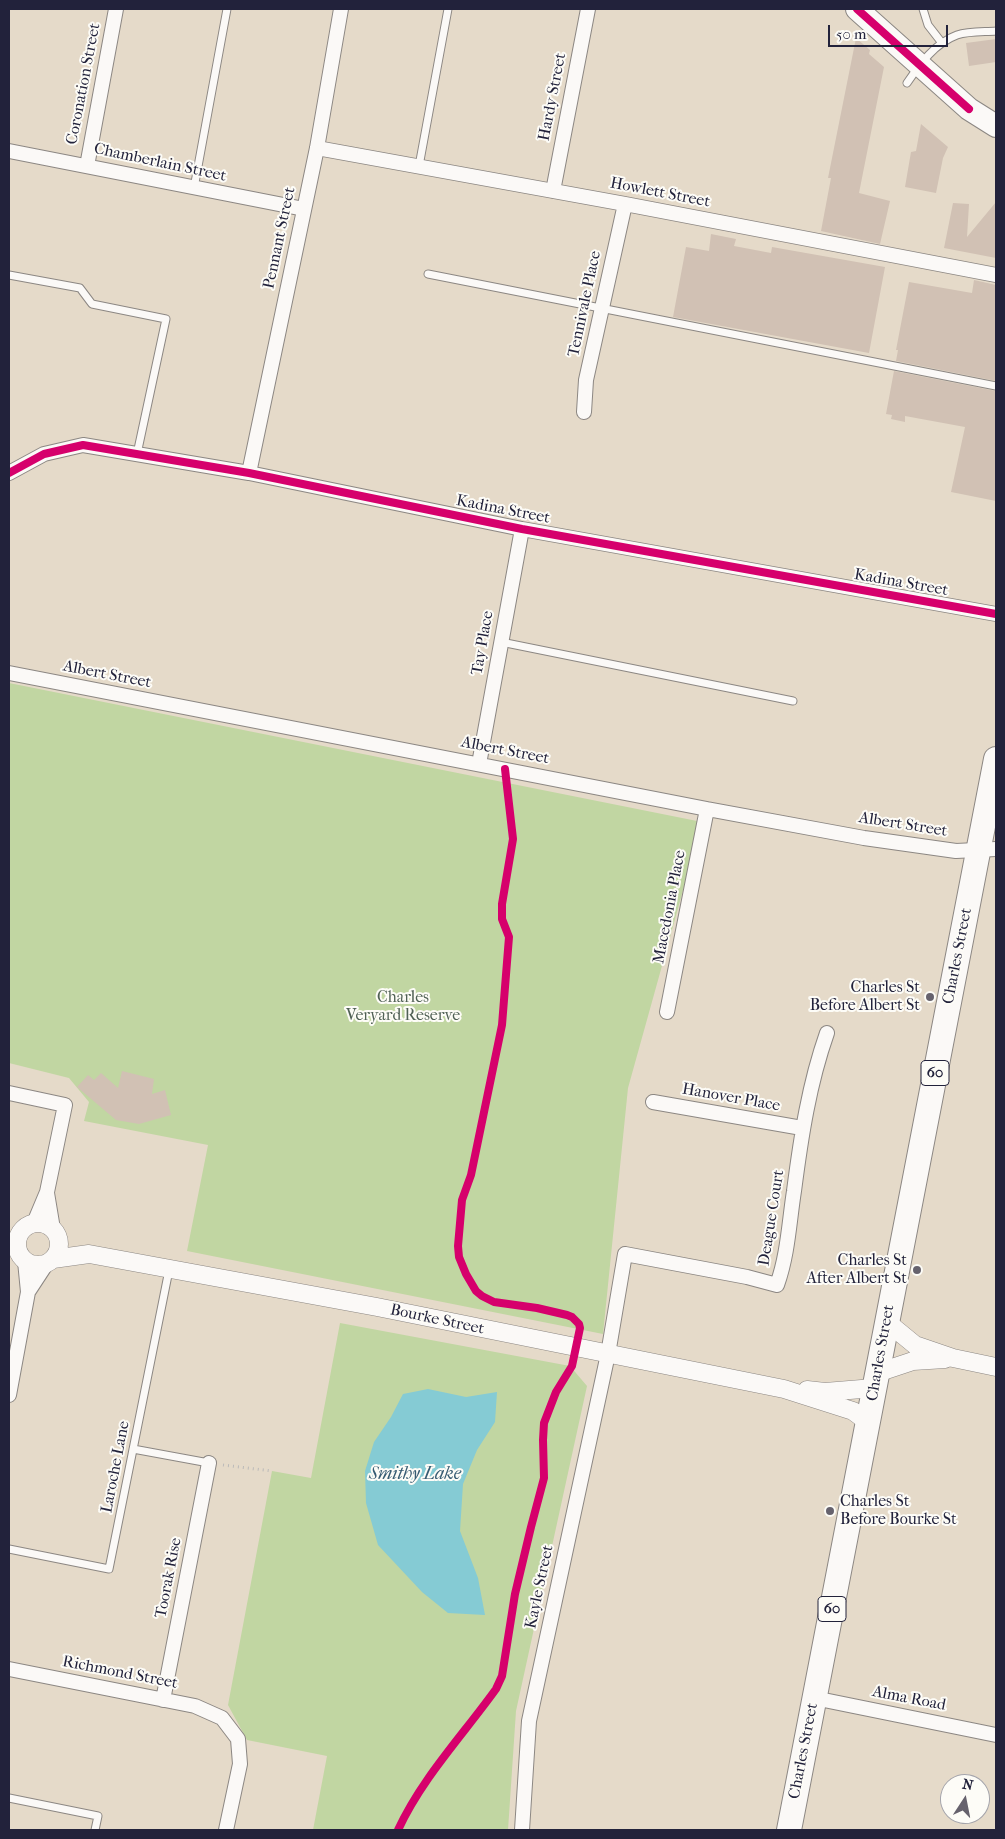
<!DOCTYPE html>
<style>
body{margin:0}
#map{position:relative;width:1005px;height:1839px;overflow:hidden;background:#e5dac9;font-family:"IM FELL French Canon",serif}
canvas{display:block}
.frame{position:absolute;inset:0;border:10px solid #22223b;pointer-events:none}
.north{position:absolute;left:940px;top:1774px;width:50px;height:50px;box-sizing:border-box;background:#fdfcf7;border:1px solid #a5a5ac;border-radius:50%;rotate:11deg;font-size:14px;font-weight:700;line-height:20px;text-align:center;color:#22223b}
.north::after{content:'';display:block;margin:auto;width:18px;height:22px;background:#66626d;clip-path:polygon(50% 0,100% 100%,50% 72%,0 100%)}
.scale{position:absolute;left:828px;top:25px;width:120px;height:22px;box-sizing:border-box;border:2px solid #22223b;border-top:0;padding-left:6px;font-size:15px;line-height:18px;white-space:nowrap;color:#22223b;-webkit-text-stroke:4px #fdfcf7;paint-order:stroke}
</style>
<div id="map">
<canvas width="1005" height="1839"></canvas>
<div class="frame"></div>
<div class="north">N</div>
<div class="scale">50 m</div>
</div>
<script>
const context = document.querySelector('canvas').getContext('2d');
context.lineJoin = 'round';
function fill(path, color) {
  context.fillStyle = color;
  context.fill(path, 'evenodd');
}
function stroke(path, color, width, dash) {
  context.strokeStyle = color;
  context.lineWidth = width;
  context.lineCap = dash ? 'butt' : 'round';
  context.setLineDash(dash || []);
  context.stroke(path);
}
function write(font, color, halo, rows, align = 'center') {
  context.font = font + ' "IM FELL French Canon",serif';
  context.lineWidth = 4;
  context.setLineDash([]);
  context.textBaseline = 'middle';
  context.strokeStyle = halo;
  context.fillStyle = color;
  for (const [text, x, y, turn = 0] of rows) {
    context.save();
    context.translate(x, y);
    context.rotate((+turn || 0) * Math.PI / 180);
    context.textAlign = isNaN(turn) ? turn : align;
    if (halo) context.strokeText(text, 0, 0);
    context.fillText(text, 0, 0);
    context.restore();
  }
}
const green = new Path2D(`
 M 9,683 L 702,822 L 628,1088 L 603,1334 L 187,1251 L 208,1145 L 84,1121 L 89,1102 L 69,1078 L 9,1063 Z
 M 340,1323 L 570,1366 L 587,1386 L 516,1711 L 508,1830 L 313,1830 L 327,1756 L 247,1740 L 228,1705 L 272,1471 L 311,1478 Z`);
const water = new Path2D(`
 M 428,1389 L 466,1397 L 497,1392 L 495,1422 L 477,1450 L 463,1484 L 460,1531 L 478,1578 L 485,1615 L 448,1613 L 422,1592 L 378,1545 L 366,1503 L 365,1471 L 374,1442 L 391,1417 L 403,1394 Z`);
const building = new Path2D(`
 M 856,38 L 870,50 L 869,54 L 884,67 L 859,193 L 890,201 L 880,244 L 821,231 L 831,178 L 828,178 Z
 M 996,39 L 996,62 L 969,66 L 966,43 Z
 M 921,124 L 948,147 L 943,158 L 936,193 L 905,187 L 911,152 L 916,151 Z
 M 996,202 L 996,258 L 944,248 L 953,203 L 969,204 L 967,237 Z
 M 711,234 L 736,239 L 734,246 L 771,253 L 772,247 L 885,267 L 869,353 L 673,317 L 686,247 L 709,251 Z
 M 974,280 L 996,285 L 996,381 L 896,361 L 898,350 L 896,350 L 909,282 L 972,293 Z
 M 894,371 L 996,391 L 996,501 L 951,492 L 965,427 L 905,416 L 905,422 L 891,419 L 892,415 L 886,414 Z
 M 122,1071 L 154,1079 L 152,1094 L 165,1090 L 171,1115 L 139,1124 L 116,1120 L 77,1087 L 88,1075 L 94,1080 L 101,1073 L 118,1088 Z`);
const path = new Path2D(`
 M 223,1465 L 272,1471`);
const service = new Path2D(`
 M 923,9 L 928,25 L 942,43
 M 907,83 C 920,64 935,43 957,35 C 969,31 984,32 996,31
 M 419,166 L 448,9
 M 194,188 L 227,9
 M 428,274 L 996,386
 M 9,275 L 80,288 L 92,304 L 166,319 L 137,454
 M 501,642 L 793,701
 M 133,1449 L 209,1463
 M 9,1549 L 109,1569 L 169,1270
 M 9,1798 L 98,1816 L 95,1830`);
const minor = new Path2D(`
 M 317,148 L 625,204 L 996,275
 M 9,151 L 304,209
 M 87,166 L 116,9
 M 553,191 L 588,9
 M 584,412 L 586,380 L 625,204
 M 9,473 L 44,454 L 83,445 L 249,473 L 522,529 L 996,614
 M 249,473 L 317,148 L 341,9
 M 9,673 L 707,809 L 864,838 L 956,851 L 996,849
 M 479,764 L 522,529
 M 667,1012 L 707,809
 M 9,1093 L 65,1105 L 47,1192 L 34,1223
 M 653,1102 L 802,1128
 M 47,1193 L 53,1229
 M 28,1292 L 47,1263
 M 9,1395 L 28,1292 L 25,1261
 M 9,1669 L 195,1706 L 222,1718 L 238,1739 L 240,1764 L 226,1830
 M 814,1698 L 996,1735
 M 163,1700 L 209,1463
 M 522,1830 L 529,1721 L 608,1354 L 625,1254 L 747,1277 L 777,1285 C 788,1254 789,1223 794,1191 C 801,1137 809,1084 827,1033`);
const tertiary = new Path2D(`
 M17 1244a21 21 0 1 1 42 0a21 21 0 1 1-42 0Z
 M 53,1259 L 89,1254 L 377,1307 L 784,1389 L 853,1411 L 869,1423
 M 887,1322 L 915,1345 L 953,1358 L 996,1367
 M 877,1373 L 913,1361 L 945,1359
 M 807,1390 L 825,1392 L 874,1388`);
const primary = new Path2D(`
 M 857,9 L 969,109 L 996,126`);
const trunk = new Path2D(`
 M 789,1830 L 996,759`);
const cycleway = new Path2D(`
 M 857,9 L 969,109
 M 9,473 L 44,454 L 83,445 L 249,473 L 522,529 L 996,614
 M 398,1830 C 422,1778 463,1735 496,1689 L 502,1676 L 515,1594 L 531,1527 L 544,1478 L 543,1440 L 544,1423 L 556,1392 L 572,1366 L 580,1328 L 579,1324 L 572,1317 L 567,1315 L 537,1308 L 494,1302 L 482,1296 L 476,1291 L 466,1274 L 459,1257 L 458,1246 L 462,1200 L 471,1175 L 502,1025 L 509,937 L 502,919 L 502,904 L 513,839 L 505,769`);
const markers = [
 [930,997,5,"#66626d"],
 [917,1270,5,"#66626d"],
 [830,1511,5,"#66626d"]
];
const shields = [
 [935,1073,28],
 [832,1609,28]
];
const shieldNames = [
 ["60",935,1073],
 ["60",832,1609]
];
const streetNames = [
 ["Coronation Street",84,84,-79],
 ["Hardy Street",553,97,-79],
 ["Chamberlain Street",160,163,12],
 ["Howlett Street",660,193,11],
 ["Pennant Street",280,238,-78],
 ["Tennivale Place",585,304,-78],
 ["Kadina Street",503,510,11],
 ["Kadina Street",901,583,10],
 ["Tay Place",483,643,-80],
 ["Albert Street",107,675,11],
 ["Albert Street",505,751,11],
 ["Albert Street",903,825,9],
 ["Macedonia Place",670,907,-79],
 ["Charles Street",958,956,-79],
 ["Hanover Place",731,1098,10],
 ["Deague Court",772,1218,-81],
 ["Bourke Street",437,1320,12],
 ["Charles Street",881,1353,-80],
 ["Laroche Lane",116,1467,-79],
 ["Toorak Rise",169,1578,-79],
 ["Kayle Street",540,1587,-78],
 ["Richmond Street",120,1673,11],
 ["Alma Road",909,1699,11],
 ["Charles Street",804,1751,-79]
];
const poiNames = [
 ["Charles St",920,988],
 ["Before Albert St",920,1006],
 ["Charles St",907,1261],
 ["After Albert St",907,1279],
 ["Charles St",840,1502,"left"],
 ["Before Bourke St",840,1520,"left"]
];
const parkNames = [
 ["Charles",403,998],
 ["Veryard Reserve",403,1016]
];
const waterNames = [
 ["Smithy Lake",415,1475]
];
fill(green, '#c1d6a2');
fill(water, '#85cbd4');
fill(building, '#d1c1b4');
stroke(service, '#8c8783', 9);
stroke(minor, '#8c8783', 16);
stroke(tertiary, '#8c8783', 19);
stroke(primary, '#8c8783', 24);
stroke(trunk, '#8c8783', 26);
stroke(path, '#bbbab9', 3, [1, 4]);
stroke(service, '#fbf9f7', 7);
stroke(minor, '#fbf9f7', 14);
stroke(tertiary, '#fbf9f7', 18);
stroke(primary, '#fbf9f7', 22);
stroke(trunk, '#fbf9f7', 24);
stroke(cycleway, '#d6006c', 8);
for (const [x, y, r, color] of markers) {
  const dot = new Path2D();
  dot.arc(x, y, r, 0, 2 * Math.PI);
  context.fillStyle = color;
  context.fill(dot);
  stroke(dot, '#fdfcf7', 2);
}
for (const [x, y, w] of shields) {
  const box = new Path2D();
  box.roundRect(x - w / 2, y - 12.5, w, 25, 4);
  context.fillStyle = '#fdfcf7';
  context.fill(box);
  stroke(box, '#22223b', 1);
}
write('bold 15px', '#22223b', null, shieldNames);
write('16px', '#22223b', '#fdfcf7', streetNames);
write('16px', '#22223b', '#fdfcf7', poiNames, 'right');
write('16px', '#4f6054', '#fdfcf7', parkNames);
write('italic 18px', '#365b72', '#fdfcf7', waterNames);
</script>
